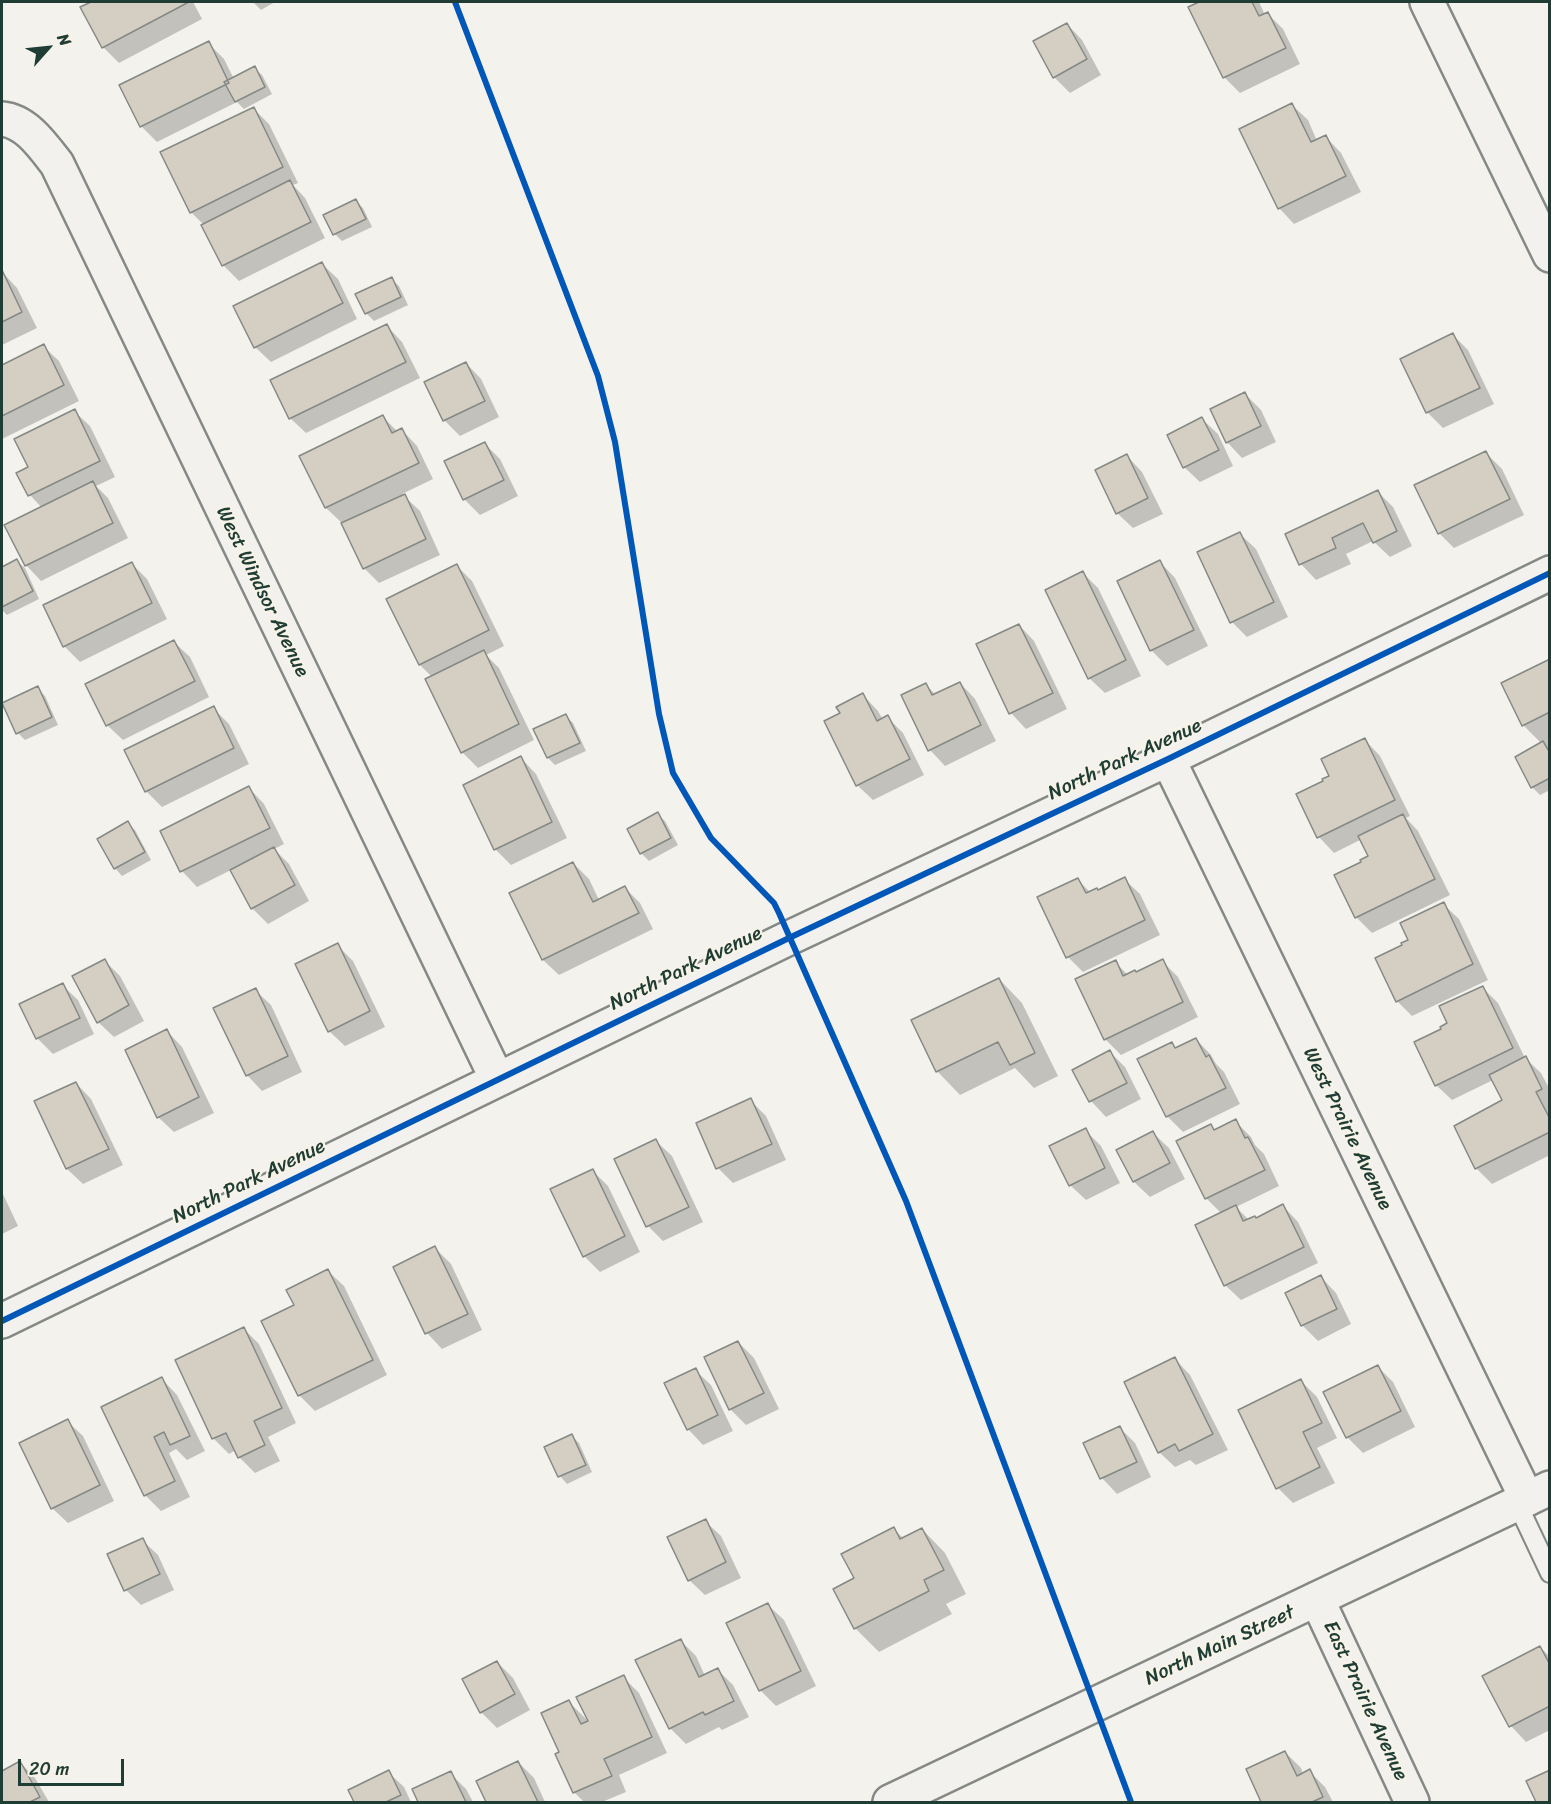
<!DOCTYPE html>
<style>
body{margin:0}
#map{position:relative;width:1551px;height:1804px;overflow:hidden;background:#f4f2ec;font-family:Sriracha,sans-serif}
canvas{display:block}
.frame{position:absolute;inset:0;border:3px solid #1f3d34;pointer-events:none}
.north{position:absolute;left:18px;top:18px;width:60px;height:60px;-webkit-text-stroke:4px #f7f3e8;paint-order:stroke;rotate:63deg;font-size:16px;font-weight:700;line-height:24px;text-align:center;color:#1f3d34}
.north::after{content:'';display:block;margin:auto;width:21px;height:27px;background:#1f3d34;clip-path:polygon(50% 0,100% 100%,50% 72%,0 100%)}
.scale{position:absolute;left:18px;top:1759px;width:106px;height:27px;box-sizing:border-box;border:3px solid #1f3d34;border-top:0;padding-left:8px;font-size:18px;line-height:21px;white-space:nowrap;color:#1f3d34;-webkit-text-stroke:4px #f7f3e8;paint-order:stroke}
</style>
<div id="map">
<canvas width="1551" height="1804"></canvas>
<div class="frame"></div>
<div class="north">N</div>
<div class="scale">20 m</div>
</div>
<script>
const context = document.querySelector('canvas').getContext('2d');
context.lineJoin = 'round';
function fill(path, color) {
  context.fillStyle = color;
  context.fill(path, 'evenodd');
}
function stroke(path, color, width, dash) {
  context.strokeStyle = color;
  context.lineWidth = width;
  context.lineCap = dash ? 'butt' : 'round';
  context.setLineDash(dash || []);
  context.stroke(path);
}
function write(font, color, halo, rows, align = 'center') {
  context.font = font + ' Sriracha,sans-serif';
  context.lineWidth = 4.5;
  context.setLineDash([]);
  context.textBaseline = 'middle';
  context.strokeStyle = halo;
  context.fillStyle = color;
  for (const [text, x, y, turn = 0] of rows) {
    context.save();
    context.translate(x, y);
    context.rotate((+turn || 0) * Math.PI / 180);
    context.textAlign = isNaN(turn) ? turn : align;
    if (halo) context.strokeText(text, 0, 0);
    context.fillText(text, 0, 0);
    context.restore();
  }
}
const shadow = new Path2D(`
 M 94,2 L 193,2 L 202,19 L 119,63 L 103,47 L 82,8 Z
 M 253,2 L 275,2 L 261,10 Z
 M 1203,2 L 1259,2 L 1265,15 L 1268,14 L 1283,29 L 1300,64 L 1240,93 L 1224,77 L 1190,7 Z
 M 1067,24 L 1082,40 L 1101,75 L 1070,93 L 1054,77 Z
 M 208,43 L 224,59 L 234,79 L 254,68 L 262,75 L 272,94 L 244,109 L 237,102 L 157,142 L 141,126 Z
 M 1292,105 L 1308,120 L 1317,141 L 1326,137 L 1341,153 L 1361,192 L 1294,224 L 1279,208 Z
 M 254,109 L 269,124 L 298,183 L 293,185 L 305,198 L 325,238 L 239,281 L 223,265 L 204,225 L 191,212 Z
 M 356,201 L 363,208 L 372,227 L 342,241 L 335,234 Z
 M 322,264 L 338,279 L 357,319 L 271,362 L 255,347 Z
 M 2,272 L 17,288 L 37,328 L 2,345 Z
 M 391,279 L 399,286 L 408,305 L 374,321 L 366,313 L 357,295 Z
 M 387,326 L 402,342 L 420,378 L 306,433 L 290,418 Z
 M 1453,335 L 1468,350 L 1494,404 L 1443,428 L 1427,412 Z
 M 43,346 L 59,361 L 79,401 L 2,439 L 2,366 Z
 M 466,363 L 481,379 L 499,417 L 460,436 L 444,420 Z
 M 1245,394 L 1261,410 L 1276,442 L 1242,458 L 1227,442 Z
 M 74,411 L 90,426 L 115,477 L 96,486 L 108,498 L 128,538 L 41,581 L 26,565 L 42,508 L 30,495 L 18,473 L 30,468 Z
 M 383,417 L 398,432 L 402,430 L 417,446 L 433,479 L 402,494 L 420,511 L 440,555 L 379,583 L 364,568 L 342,523 L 326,508 L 301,457 Z
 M 1202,419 L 1218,434 L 1233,466 L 1200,482 L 1184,467 Z
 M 484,443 L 500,459 L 518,496 L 480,515 L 464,499 Z
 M 1486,453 L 1502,469 L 1524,515 L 1454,548 L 1439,533 Z
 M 1127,456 L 1142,472 L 1163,514 L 1133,528 L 1117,513 Z
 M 1378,492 L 1393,507 L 1412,546 L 1390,557 L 1373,541 L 1346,554 L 1351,564 L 1316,580 L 1301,564 Z
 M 1240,534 L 1256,549 L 1288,617 L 1247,637 L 1232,622 Z
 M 17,561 L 25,568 L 39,599 L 7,615 L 2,610 L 2,568 Z
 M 1160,562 L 1175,578 L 1208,646 L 1167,666 L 1151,650 Z
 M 131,563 L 147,579 L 167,619 L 80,662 L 64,646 L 45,606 Z
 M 457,566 L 472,581 L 504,646 L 486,655 L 499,668 L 534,740 L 478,768 L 462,752 L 432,677 L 420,665 Z
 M 1083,573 L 1098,588 L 1141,676 L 1105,693 L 1089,678 Z
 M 1019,625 L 1034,641 L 1067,709 L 1026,729 L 1011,713 L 978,645 Z
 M 174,642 L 190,657 L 209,697 L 123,740 L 107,725 Z
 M 1550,660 L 1550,747 L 1548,748 L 1550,749 L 1550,790 L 1540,795 L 1532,787 L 1517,758 L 1542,744 L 1523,725 Z
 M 960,683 L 975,699 L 996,741 L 945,766 L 930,750 L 903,696 L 926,685 L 936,695 Z
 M 37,688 L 45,696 L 58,725 L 25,740 L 18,733 Z
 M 863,695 L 878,711 L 883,720 L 887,717 L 903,733 L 924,775 L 873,800 L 857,785 L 842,714 Z
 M 213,708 L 229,724 L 249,764 L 162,807 L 146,791 Z
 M 566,716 L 573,723 L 586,751 L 555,765 L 548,758 Z
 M 1365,740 L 1380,756 L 1410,816 L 1406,818 L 1418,831 L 1450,895 L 1372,933 L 1356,917 L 1363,863 L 1370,857 L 1362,839 L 1334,853 L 1319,837 L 1331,777 Z
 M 521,758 L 536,774 L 567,838 L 511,865 L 495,849 Z
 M 249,788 L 264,804 L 284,844 L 274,849 L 289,864 L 309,901 L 268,924 L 252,908 L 231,870 L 197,887 L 182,871 L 162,831 Z
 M 657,814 L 665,821 L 678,845 L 649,861 L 642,854 L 629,829 Z
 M 127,823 L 135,830 L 151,860 L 122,876 L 115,868 Z
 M 573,863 L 589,879 L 599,900 L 625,888 L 640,903 L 653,929 L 559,975 L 543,960 L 511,894 Z
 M 1077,879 L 1090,892 L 1098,891 L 1124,879 L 1140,894 L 1160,935 L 1083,972 L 1068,957 Z
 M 1443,904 L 1459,919 L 1488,980 L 1412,1016 L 1397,1001 L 1404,946 Z
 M 337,945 L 353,961 L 385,1027 L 345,1046 L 329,1031 Z
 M 105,961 L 120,976 L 144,1021 L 114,1037 L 98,1022 Z
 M 1162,961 L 1178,977 L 1198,1017 L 1121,1055 L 1105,1039 L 1115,962 L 1128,975 L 1136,973 Z
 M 999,979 L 1022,1003 L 1058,1076 L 1034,1088 L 1015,1068 L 960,1095 L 937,1071 Z
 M 62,985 L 78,1000 L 94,1034 L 53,1054 L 37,1038 Z
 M 1483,988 L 1498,1003 L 1525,1058 L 1541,1073 L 1550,1090 L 1550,1155 L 1492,1184 L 1476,1168 L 1504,1101 L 1493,1080 L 1452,1100 L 1436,1085 L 1443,1030 Z
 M 255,990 L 271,1005 L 302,1072 L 262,1091 L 247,1075 Z
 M 167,1031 L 182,1047 L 214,1113 L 174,1132 L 158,1117 Z
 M 1196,1039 L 1211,1055 L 1216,1064 L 1224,1072 L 1240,1104 L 1183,1132 L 1167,1116 L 1171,1044 L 1177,1049 Z
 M 1110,1052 L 1125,1067 L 1141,1099 L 1106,1117 L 1091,1101 L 1074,1070 Z
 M 76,1083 L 91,1099 L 123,1165 L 83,1184 L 67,1169 L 36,1102 Z
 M 750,1100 L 766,1116 L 786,1160 L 733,1183 L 718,1168 Z
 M 1235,1121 L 1251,1137 L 1255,1145 L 1264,1154 L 1279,1186 L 1236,1207 L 1249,1220 L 1256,1219 L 1283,1206 L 1298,1222 L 1318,1263 L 1241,1300 L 1225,1285 L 1222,1214 L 1206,1198 L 1211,1125 L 1216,1131 Z
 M 1085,1130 L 1101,1146 L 1120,1183 L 1086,1200 L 1070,1185 Z
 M 1153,1133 L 1169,1148 L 1185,1179 L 1150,1197 L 1134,1182 L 1118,1151 Z
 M 656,1141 L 672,1156 L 703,1222 L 663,1241 L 648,1226 Z
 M 593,1171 L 608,1186 L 640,1252 L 600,1272 L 584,1256 Z
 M 2,1192 L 18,1226 L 2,1234 Z
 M 435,1248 L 451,1264 L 482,1330 L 442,1349 L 427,1333 L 395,1268 Z
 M 328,1271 L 344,1286 L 387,1375 L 315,1411 L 299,1395 L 296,1305 Z
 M 1321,1277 L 1336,1293 L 1351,1324 L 1318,1341 L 1302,1325 Z
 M 244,1329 L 259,1344 L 296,1423 L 268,1437 L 280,1461 L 255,1473 L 239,1457 L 236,1450 L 229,1454 L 213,1438 Z
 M 738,1342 L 754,1358 L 779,1409 L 746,1425 L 730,1409 Z
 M 1175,1359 L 1190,1375 L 1228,1450 L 1196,1465 L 1190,1460 L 1175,1467 L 1159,1452 Z
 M 1378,1367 L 1393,1382 L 1415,1427 L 1363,1453 L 1347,1437 Z
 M 695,1370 L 711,1385 L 733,1431 L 703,1445 L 688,1429 Z
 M 162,1379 L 177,1395 L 205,1451 L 187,1460 L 176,1449 L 169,1453 L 190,1497 L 161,1511 L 145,1495 Z
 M 1301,1381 L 1317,1397 L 1337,1438 L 1317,1448 L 1335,1483 L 1293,1503 L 1278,1488 Z
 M 67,1421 L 83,1436 L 114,1501 L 68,1523 L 52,1508 Z
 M 1120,1428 L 1135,1443 L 1151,1477 L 1117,1494 L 1102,1478 Z
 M 572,1436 L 579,1443 L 592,1472 L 567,1484 L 560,1476 L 546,1448 Z
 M 705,1521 L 721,1536 L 741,1578 L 705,1595 L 689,1580 Z
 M 894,1529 L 904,1539 L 922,1529 L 945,1553 L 966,1594 L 946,1604 L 952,1614 L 879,1652 L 855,1628 L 856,1579 Z
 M 142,1540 L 158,1555 L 174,1590 L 141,1605 L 126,1590 Z
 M 768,1605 L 784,1620 L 816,1686 L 776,1706 L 760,1690 Z
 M 680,1640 L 696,1656 L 705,1676 L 718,1670 L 733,1685 L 749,1717 L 722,1730 L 719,1727 L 686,1744 L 670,1728 Z
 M 1540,1647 L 1550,1657 L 1550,1730 L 1526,1742 L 1511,1726 L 1484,1676 Z
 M 497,1662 L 513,1678 L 530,1710 L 497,1728 L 481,1712 Z
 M 623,1677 L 639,1693 L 667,1753 L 619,1775 L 626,1792 L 602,1802 L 584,1802 L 574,1792 L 561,1753 L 569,1702 L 589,1722 Z
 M 1285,1752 L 1301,1768 L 1303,1774 L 1309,1771 L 1325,1787 L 1333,1802 L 1263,1802 L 1248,1770 Z
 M 20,1762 L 35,1778 L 49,1802 L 2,1802 L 2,1772 Z
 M 518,1762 L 534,1778 L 545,1802 L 488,1802 L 478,1782 Z
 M 388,1772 L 404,1787 L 411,1802 L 356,1802 L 350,1790 Z
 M 450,1773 L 466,1789 L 473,1802 L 420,1802 L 414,1790 Z`);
const building = new Path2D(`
 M 91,2 L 186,2 L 187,3 L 102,48 L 80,7 Z
 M 1199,2 L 1252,2 L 1259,16 L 1268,12 L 1286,48 L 1223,78 L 1188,7 Z
 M 1067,23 L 1087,59 L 1053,78 L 1033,41 Z
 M 209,41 L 229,83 L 140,127 L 119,85 Z
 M 255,66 L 265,87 L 235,102 L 224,82 Z
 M 1292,103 L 1311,142 L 1326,135 L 1346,176 L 1278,209 L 1239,129 Z
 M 254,107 L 283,167 L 190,213 L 160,152 Z
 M 290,180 L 311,222 L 222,266 L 201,225 Z
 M 356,199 L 366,219 L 333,235 L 323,215 Z
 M 322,262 L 343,303 L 254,348 L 233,306 Z
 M 2,270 L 22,312 L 2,322 Z
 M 392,277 L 401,297 L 365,314 L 355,294 Z
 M 387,324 L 406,362 L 289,419 L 270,380 Z
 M 1453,333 L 1480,388 L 1426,413 L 1400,359 Z
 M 44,344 L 64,385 L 2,416 L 2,365 Z
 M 466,362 L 485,401 L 443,421 L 424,382 Z
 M 1245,392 L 1261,426 L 1226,443 L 1210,409 Z
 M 75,409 L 100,461 L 28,496 L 16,473 L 28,467 L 14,439 Z
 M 383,415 L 392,433 L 402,428 L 419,463 L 325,508 L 299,456 Z
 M 1202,417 L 1219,450 L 1183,468 L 1167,435 Z
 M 485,442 L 504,480 L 463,500 L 444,461 Z
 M 1486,451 L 1510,499 L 1438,534 L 1414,485 Z
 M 1127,454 L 1148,498 L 1116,514 L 1095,470 Z
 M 93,481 L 113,523 L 25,566 L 4,525 Z
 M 1378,490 L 1397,531 L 1373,543 L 1363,523 L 1332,538 L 1336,548 L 1299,565 L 1285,534 Z
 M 405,494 L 426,539 L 363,569 L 341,523 Z
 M 1240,532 L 1274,602 L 1230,623 L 1197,552 Z
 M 17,559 L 33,591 L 2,607 L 2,567 Z
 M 1160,560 L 1194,630 L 1150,651 L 1117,581 Z
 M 132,562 L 152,603 L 63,647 L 43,605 Z
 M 457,564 L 489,630 L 419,665 L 386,599 Z
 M 1083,571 L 1126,660 L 1088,679 L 1045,590 Z
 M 1019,624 L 1053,693 L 1009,714 L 976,644 Z
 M 174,640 L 195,681 L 106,726 L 85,684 Z
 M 484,650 L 519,724 L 461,753 L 425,679 Z
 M 1550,659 L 1550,712 L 1522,726 L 1501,683 Z
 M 960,682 L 981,725 L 928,751 L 901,695 L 926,683 L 932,695 Z
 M 38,686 L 52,717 L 16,734 L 2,703 Z
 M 863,693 L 877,721 L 888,715 L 910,759 L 856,786 L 824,721 L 840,713 L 836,707 Z
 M 214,706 L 234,748 L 145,792 L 124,750 Z
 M 566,714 L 580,743 L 547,758 L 533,729 Z
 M 1365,738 L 1395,800 L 1317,838 L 1296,794 L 1323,781 L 1322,779 L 1329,776 L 1321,759 Z
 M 1543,741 L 1550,753 L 1550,778 L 1531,788 L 1515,757 Z
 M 521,756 L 552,822 L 494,850 L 463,785 Z
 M 249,786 L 270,828 L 180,872 L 160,831 Z
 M 658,812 L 671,838 L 640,854 L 627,829 Z
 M 1403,814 L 1435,879 L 1355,918 L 1334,875 L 1361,862 L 1360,860 L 1368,856 L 1358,836 Z
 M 128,821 L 145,852 L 114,869 L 97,839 Z
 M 274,847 L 295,885 L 251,909 L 230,870 Z
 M 573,862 L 593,902 L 625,886 L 639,913 L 542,960 L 509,893 Z
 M 1125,877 L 1145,920 L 1066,958 L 1037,897 L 1078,878 L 1086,893 L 1097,888 L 1098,890 Z
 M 1444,902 L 1473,964 L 1396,1002 L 1375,958 L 1402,945 L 1401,943 L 1408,940 L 1400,923 Z
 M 338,943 L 370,1011 L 328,1032 L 295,964 Z
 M 105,959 L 129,1005 L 97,1023 L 72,976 Z
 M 1163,959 L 1183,1002 L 1104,1040 L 1075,979 L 1116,960 L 1123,976 L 1135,970 L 1136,972 Z
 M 999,978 L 1035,1053 L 1010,1065 L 998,1042 L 936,1072 L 911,1020 Z
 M 63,983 L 80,1018 L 36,1039 L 19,1004 Z
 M 1483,986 L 1513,1048 L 1435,1086 L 1414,1042 L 1441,1029 L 1440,1027 L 1447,1023 L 1439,1006 Z
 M 256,988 L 288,1056 L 246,1076 L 213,1008 Z
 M 167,1029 L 199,1097 L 157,1118 L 125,1050 Z
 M 1196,1038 L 1206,1057 L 1209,1055 L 1226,1088 L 1166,1117 L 1137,1059 L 1172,1042 L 1175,1048 Z
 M 1110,1050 L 1127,1083 L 1089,1102 L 1072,1070 Z
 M 1526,1056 L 1542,1089 L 1536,1092 L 1550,1119 L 1550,1132 L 1475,1169 L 1454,1126 L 1502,1100 L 1489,1075 Z
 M 76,1082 L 109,1149 L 66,1169 L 34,1101 Z
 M 751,1098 L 772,1144 L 716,1169 L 696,1123 Z
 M 1236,1119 L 1245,1138 L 1248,1137 L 1265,1170 L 1205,1199 L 1176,1141 L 1211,1124 L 1214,1130 Z
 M 1086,1128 L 1105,1168 L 1069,1186 L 1049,1146 Z
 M 1153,1131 L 1170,1163 L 1133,1182 L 1116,1150 Z
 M 656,1139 L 689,1207 L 646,1227 L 614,1159 Z
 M 593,1169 L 625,1236 L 583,1257 L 550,1189 Z
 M 1283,1204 L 1304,1247 L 1224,1286 L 1195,1225 L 1236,1205 L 1243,1221 L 1255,1216 L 1256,1218 Z
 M 435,1246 L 468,1314 L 425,1334 L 393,1267 Z
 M 328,1269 L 373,1360 L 298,1396 L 261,1321 L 294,1305 L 286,1290 Z
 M 1321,1275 L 1337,1309 L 1301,1326 L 1285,1293 Z
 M 244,1327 L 282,1408 L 254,1421 L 265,1445 L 238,1458 L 226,1433 L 212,1439 L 175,1360 Z
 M 738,1341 L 764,1393 L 729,1410 L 704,1357 Z
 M 1175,1357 L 1213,1434 L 1179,1451 L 1175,1444 L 1158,1453 L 1124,1382 Z
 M 1378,1365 L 1401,1411 L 1346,1438 L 1323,1392 Z
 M 696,1368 L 718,1415 L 687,1430 L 664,1383 Z
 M 162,1377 L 190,1436 L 170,1445 L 164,1432 L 154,1437 L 175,1481 L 144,1496 L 101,1407 Z
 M 1301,1379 L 1322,1423 L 1303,1432 L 1320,1467 L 1276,1489 L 1238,1410 Z
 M 68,1419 L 100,1485 L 51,1509 L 19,1443 Z
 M 1120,1426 L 1137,1462 L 1100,1479 L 1083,1443 Z
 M 572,1434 L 586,1465 L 558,1477 L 544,1447 Z
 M 706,1519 L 726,1562 L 688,1581 L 667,1537 Z
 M 894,1527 L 900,1539 L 922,1528 L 944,1570 L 924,1580 L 929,1591 L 854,1629 L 833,1589 L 854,1578 L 841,1554 Z
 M 143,1538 L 160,1574 L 124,1591 L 107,1554 Z
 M 768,1603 L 801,1671 L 759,1691 L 726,1623 Z
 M 681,1639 L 699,1677 L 718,1668 L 734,1701 L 705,1715 L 703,1712 L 669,1729 L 635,1660 Z
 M 1540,1646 L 1550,1665 L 1550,1706 L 1509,1727 L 1482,1676 Z
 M 497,1661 L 515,1694 L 480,1713 L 462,1679 Z
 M 624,1675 L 652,1737 L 604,1759 L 612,1776 L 573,1793 L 555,1754 L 559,1752 L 541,1713 L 569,1700 L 581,1724 L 588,1721 L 576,1697 Z
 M 1285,1751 L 1297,1776 L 1310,1769 L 1323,1797 L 1312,1802 L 1261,1802 L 1246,1769 Z
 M 20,1761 L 40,1797 L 30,1802 L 2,1802 L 2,1771 Z
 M 518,1761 L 538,1802 L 486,1802 L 476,1781 Z
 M 389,1770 L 401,1795 L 386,1802 L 354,1802 L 348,1790 Z
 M 1550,1770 L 1550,1802 L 1536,1802 L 1526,1781 Z
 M 451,1771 L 466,1802 L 418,1802 L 412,1789 Z`);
const lane = new Path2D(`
 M 1517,1503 L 1550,1573`);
const street = new Path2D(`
 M 1427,2 L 1550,255
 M 2,119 C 26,121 43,146 57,164 L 497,1079
 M 1168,759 L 1527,1499
 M 2,1321 L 789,938 L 1168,759 L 1550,573
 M 1317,1599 L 1412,1802`);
const secondary = new Path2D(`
 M 890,1802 L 1550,1488`);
const cycleway = new Path2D(`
 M 455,2 L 598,376 L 615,442 L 659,714 L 673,773 L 711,838 L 774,903 L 779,913 L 906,1201 L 1131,1802
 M 2,1321 L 789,938 L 1168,759 L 1550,573`);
const streetNames = [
 ["West Windsor Avenue",262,592,64],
 ["North Park Avenue",1125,760,-25],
 ["North Park Avenue",686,969,-26],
 ["West Prairie Avenue",1347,1129,64],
 ["North Park Avenue",249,1182,-26],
 ["North Main Street",1220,1646,-25],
 ["East Prairie Avenue",1365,1701,65]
];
fill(shadow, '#0003');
fill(building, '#d5cfc3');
stroke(building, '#848985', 1.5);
stroke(lane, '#848985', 22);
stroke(street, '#848985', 38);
stroke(secondary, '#848985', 38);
stroke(lane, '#f2f1ed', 18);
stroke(street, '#f2f1ed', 33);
stroke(secondary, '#f2f1ed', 33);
stroke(cycleway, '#0057b8', 6);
write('20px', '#1f3d34', '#f7f3e8', streetNames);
</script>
